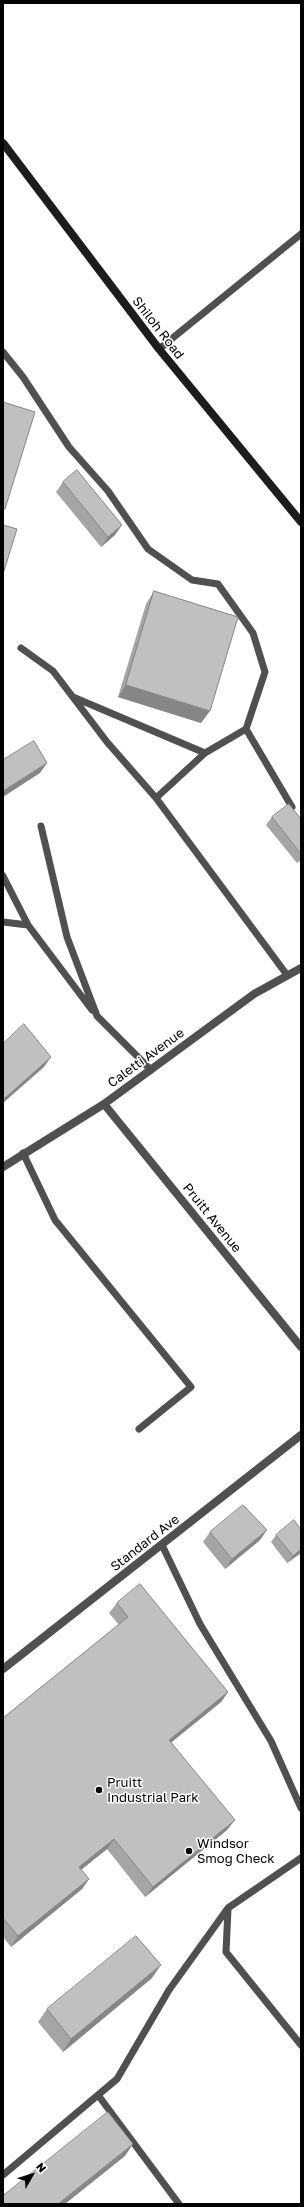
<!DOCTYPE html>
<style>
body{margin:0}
#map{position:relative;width:304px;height:2207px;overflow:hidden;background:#fff;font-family:"Golos Text",sans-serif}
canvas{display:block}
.frame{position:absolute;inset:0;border:4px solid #000;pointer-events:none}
.north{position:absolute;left:12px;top:2155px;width:40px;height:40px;-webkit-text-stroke:3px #fff;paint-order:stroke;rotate:51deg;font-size:11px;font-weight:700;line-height:16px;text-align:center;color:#000}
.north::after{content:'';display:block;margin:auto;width:14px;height:18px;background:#000;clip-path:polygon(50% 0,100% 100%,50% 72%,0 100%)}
</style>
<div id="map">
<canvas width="304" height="2207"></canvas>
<div class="frame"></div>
<div class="north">N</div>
</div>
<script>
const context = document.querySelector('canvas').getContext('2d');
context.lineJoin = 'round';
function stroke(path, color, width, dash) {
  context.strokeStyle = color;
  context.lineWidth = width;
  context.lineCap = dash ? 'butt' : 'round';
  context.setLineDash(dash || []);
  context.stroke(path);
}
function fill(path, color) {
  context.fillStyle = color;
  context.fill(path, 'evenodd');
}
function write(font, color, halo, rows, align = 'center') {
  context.font = font + ' "Golos Text",sans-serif';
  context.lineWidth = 3;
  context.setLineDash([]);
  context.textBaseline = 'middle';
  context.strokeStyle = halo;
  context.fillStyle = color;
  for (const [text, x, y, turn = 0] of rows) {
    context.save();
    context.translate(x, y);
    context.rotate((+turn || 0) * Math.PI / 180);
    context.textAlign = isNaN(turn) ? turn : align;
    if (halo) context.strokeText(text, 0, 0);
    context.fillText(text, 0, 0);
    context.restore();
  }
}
const service = new Path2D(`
 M 159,349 L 301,234
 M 3,352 L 23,377 L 69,447 L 108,491 L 148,549 L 192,580 L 218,584 L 253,633 L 265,672 L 246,729 L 292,807
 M 21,648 L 53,671 L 107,742 L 156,798
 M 73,697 L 205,753
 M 246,729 L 205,753 L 156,798 L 287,975
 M 41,826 L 67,937 L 97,1016 L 151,1070
 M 3,876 L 28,925 L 92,1010
 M 3,922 L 28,925
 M 23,1153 L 55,1220 L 191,1387 L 139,1429
 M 162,1545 L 200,1624 L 271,1741 L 301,1808
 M 228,1909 L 226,1952 L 301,2045
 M 98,2095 L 179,2204
 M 3,2175 L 117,2079 L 169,1990 L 228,1908 L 301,1858`);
const minor = new Path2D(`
 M 104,1104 L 301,1347
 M 3,1167 L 104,1104 L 254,994 L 301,968
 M 3,1669 L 301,1435`);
const secondary = new Path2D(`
 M 3,143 L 159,349 L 301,522`);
const wall = new Path2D(`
 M 63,482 L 115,535 L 101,547 L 56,492 Z
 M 154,591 L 201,723 L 118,697 L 146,604 Z
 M 272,817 L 301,819 L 301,860 L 297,863 L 266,825 Z
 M 301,1530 L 301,1553 L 287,1563 L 271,1542 L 276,1535 Z
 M 210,1532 L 260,1540 L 225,1569 L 203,1542 Z
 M 117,1603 L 228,1692 L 221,1702 L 171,1742 L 227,1830 L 145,1897 L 107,1849 L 81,1870 L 89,1879 L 82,1889 L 11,1947 L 3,1937 L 3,1718 L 119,1625 L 109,1613 Z
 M 152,1978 L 63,2052 L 38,2022 L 47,2009 Z`);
const shadedWall = new Path2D(`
 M 122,525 L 115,535 L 101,547 L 108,537 Z
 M 126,685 L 210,711 L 201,723 L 118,697 Z
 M 47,763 L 40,773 L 3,797 L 3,791 Z
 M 51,1057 L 44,1067 L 3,1103 L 3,1100 L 5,1098 Z
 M 267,1530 L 260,1540 L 225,1569 L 232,1559 Z
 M 301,1549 L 301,1553 L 287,1563 L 293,1556 Z
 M 228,1692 L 221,1702 L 162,1750 L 169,1740 Z
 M 235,1820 L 227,1830 L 145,1897 L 153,1887 Z
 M 114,1839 L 107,1849 L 72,1877 L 79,1867 Z
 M 89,1879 L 82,1889 L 11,1947 L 18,1936 Z
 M 161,1965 L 152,1978 L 63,2052 L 71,2039 Z
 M 133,2144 L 125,2156 L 65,2204 L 58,2204 Z`);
const building = new Path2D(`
 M 3,402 L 35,412 L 5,509 L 3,509 Z
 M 77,470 L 122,525 L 108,537 L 63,482 Z
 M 3,525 L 17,529 L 3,574 Z
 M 154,591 L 238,617 L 210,711 L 126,685 Z
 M 34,741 L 47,763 L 3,791 L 3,760 Z
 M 289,804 L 301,819 L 301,854 L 272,817 Z
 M 24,1024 L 51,1057 L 5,1098 L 3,1096 L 3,1044 Z
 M 243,1505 L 267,1530 L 232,1559 L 210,1532 Z
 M 294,1520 L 301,1530 L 301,1549 L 293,1556 L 276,1535 Z
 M 140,1584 L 228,1692 L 169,1740 L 235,1820 L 153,1887 L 114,1839 L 79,1867 L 89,1879 L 18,1936 L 3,1918 L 3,1718 L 128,1617 L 117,1603 Z
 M 136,1936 L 161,1965 L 71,2039 L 47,2009 Z
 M 108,2112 L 133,2144 L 58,2204 L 3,2204 L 3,2196 Z`);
const markers = [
 [99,1790,4,"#000"],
 [189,1851,4,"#000"]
];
const streetNames = [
 ["Shiloh Road",158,328,52],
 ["Caletti Avenue",146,1058,-36],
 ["Pruitt Avenue",212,1218,51],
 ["Standard Ave",145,1543,-38]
];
const poiNames = [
 ["Pruitt",107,1783],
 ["Industrial Park",107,1798],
 ["Windsor",197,1844],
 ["Smog Check",197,1859]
];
stroke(service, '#505050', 7);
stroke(minor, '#505050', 8);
stroke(secondary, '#1d1d1d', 8);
fill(wall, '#a5a5a5');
fill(shadedWall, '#868686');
fill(building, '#c0c0c0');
stroke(building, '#868686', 1);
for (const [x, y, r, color] of markers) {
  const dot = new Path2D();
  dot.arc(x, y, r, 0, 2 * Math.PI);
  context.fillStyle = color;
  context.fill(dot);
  stroke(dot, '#fff', 1.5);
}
write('13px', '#000', '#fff', streetNames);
write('13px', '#000', '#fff', poiNames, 'left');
</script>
